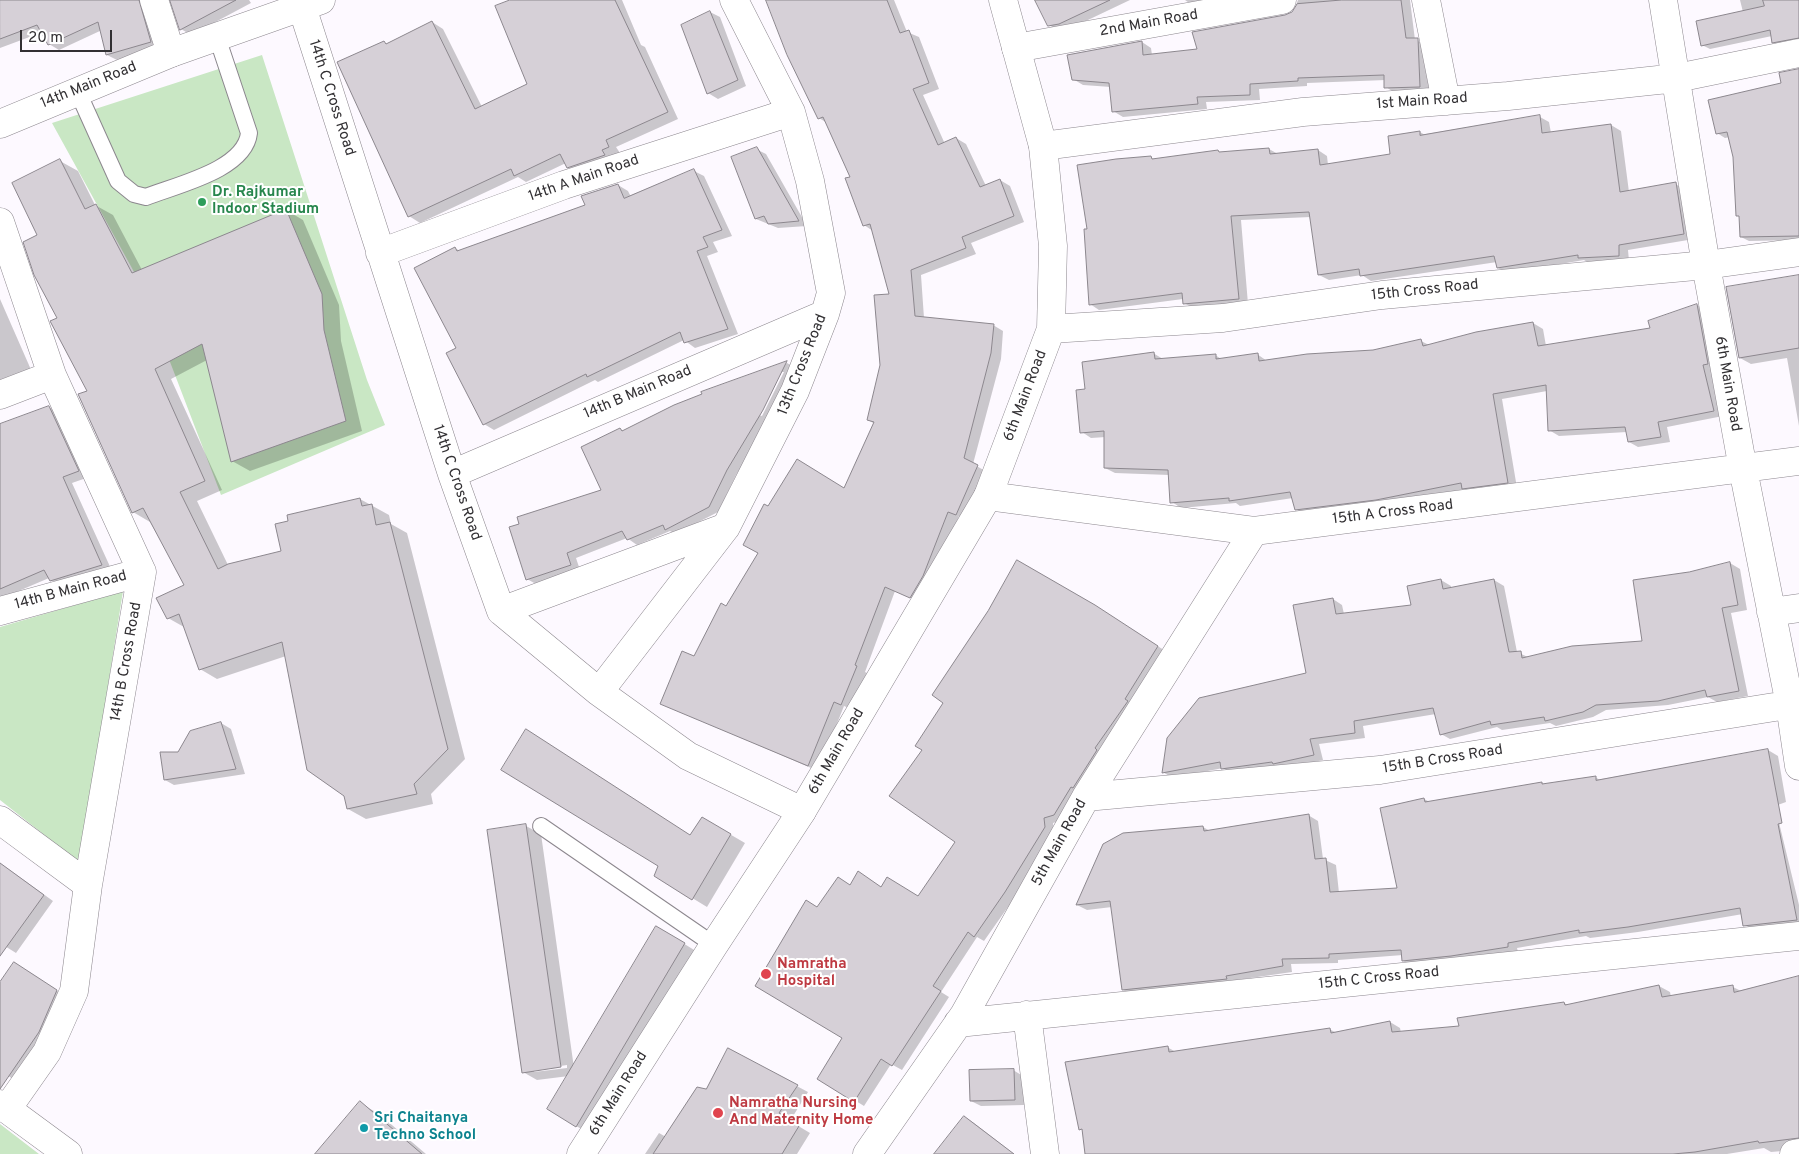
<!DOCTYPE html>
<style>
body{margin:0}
#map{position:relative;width:1799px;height:1154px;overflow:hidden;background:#fdf9ff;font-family:Overpass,sans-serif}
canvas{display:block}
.scale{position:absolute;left:20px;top:30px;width:92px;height:22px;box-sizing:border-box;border:2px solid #323033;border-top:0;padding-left:6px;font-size:15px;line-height:18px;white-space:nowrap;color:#323033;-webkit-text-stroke:4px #fff;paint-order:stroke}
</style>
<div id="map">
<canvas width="1799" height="1154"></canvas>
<div class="scale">20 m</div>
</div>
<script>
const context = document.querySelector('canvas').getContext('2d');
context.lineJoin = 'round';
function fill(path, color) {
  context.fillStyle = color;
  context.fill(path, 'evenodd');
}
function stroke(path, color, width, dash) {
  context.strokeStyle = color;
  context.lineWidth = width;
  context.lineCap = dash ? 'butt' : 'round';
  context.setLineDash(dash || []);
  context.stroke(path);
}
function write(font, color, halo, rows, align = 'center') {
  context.font = font + ' Overpass,sans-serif';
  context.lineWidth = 4;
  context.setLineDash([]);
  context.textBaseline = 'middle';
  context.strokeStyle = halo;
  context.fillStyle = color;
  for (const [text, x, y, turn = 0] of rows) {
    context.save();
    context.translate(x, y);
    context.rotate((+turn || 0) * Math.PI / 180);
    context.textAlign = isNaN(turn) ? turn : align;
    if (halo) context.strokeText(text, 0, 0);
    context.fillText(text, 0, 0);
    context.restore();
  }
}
const green = new Path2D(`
 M 262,55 L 367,380 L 385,425 L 221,495 L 139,281 L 52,123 Z
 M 123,591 L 80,863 L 0,800 L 0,627 Z
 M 0,1124 L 39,1154 L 0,1154 Z`);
const shadow = new Path2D(`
 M 0,0 L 150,0 L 160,47 L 117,60 L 107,55 L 102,30 L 59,50 L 49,44 L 43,32 L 0,48 Z
 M 170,0 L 249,0 L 251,3 L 191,35 L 181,29 Z
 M 513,0 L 622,0 L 641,45 L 645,47 L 678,119 L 616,147 L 620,153 L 579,173 L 568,167 L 566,163 L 526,182 L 518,177 L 420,223 L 409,216 L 384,43 L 387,44 L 432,22 L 443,29 L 482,107 L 529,84 Z
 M 768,0 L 894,0 L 907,32 L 919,37 L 939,89 L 923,95 L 945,144 L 956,138 L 966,144 L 986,186 L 1000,180 L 1010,186 L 1024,222 L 971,243 L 976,254 L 921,275 L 924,318 L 993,325 L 1003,331 L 1001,359 L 973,464 L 987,472 L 967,520 L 959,516 L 932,582 L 920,602 L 895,591 L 865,672 L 867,673 L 851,709 L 844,706 L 818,771 L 661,703 L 695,658 L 759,553 L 769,508 L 845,490 L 875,424 L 868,420 L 881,365 L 891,295 L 873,231 L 864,225 L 852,177 L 827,123 L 819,118 Z
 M 1037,0 L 1130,0 L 1069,29 L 1059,31 L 1049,25 Z
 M 1185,0 L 1232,0 L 1195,7 Z
 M 1298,0 L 1410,0 L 1415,40 L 1427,45 L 1429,92 L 1395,93 L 1386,87 L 1386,80 L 1307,83 L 1307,86 L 1259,89 L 1260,100 L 1206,102 L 1207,109 L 1123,117 L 1113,111 L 1111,87 L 1083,85 L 1073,79 L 1142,42 L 1151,48 L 1152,55 L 1198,50 L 1286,16 L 1293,13 Z
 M 1740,0 L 1799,0 L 1799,44 L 1781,46 L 1773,42 L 1772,36 L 1710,49 L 1702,45 L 1743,12 Z
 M 710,12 L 720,17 L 746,86 L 718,99 L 708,93 Z
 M 1799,69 L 1799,240 L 1749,241 L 1741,237 L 1741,217 L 1737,215 L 1734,156 L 1730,137 L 1725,138 L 1717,133 L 1783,84 L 1780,74 Z
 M 1540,117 L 1549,122 L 1551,133 L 1611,125 L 1621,131 L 1629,192 L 1675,184 L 1685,189 L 1694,239 L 1628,250 L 1629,261 L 1589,263 L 1584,260 L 1507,273 L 1498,268 L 1497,262 L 1371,281 L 1362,275 L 1329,280 L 1319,275 L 1311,217 L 1241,220 L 1248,304 L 1193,308 L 1184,303 L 1183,299 L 1099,310 L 1090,304 L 1088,230 L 1151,158 L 1155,160 L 1218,151 L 1221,153 L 1269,149 L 1278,154 L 1318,150 L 1327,156 L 1328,165 L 1392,155 L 1420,132 L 1425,135 Z
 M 756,149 L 766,154 L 807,226 L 778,228 L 756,219 Z
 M 60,161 L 78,171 L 95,205 L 113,215 L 142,270 L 286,210 L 303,220 L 339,305 L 341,341 L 362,431 L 250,471 L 232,461 L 207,360 L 171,379 L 222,490 L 197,501 L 228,565 L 282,552 L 360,499 L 389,515 L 391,524 L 407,533 L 465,759 L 431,794 L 433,804 L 366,819 L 348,809 L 345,795 L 286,656 L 217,679 L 200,669 L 184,627 L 168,618 L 186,585 L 150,522 L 133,512 L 89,391 L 59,318 L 39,235 Z
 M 694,171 L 704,176 L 732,236 L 713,242 L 718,252 L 707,256 L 738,334 L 695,348 L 684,340 L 598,382 L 595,380 L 494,430 L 484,424 L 457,349 L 455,248 L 460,251 L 587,206 L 618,185 L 628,191 L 631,197 Z
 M 1799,276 L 1799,426 L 1787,358 L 1751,364 L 1740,358 Z
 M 0,299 L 32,372 L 0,386 Z
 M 1697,305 L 1707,310 L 1723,416 L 1667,427 L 1670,442 L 1638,447 L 1629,442 L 1627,432 L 1559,436 L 1549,430 L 1547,391 L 1502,399 L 1517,488 L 1473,493 L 1465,489 L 1386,504 L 1305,515 L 1296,509 L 1293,498 L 1240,506 L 1236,503 L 1181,508 L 1172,502 L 1169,475 L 1115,473 L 1105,468 L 1106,437 L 1091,438 L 1082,432 L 1087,390 L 1153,353 L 1163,359 L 1215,355 L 1223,360 L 1257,354 L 1267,361 L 1373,351 L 1421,341 L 1429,345 L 1533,323 L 1543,329 L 1546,346 L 1652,329 Z
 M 787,363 L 796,368 L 772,416 L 736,475 L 718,512 L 675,534 L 670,531 L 637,545 L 627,538 L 576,558 L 580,570 L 536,584 L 527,579 L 603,491 L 620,429 L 624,431 L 703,395 L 702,392 ZM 781,372 L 784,372 L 762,416 L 759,415 Z
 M 49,407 L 59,413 L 89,477 L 72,483 L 112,571 L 61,586 L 49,578 L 0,599 L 0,426 Z
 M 1730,563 L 1740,569 L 1747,610 L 1731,613 L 1748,696 L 1717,702 L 1708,697 L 1668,705 L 1606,710 L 1593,717 L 1556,726 L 1550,723 L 1502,730 L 1497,727 L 1450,739 L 1441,734 L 1436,714 L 1363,726 L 1365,738 L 1319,744 L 1323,760 L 1283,769 L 1232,774 L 1223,768 L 1172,778 L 1163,772 L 1307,674 L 1333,599 L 1342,605 L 1344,614 L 1412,606 L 1441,580 L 1451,586 L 1451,589 L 1494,580 L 1504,586 L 1517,652 L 1530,658 L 1643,642 L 1689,573 Z
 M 1104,612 L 1167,652 L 1063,820 L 1053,823 L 1054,833 L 1015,897 L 984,941 L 977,937 L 941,992 L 949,997 L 902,1070 L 891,1064 L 864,1106 L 819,1078 L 844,1038 L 818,909 L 851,886 L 882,888 L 919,897 L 957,842 Z
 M 221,723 L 231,729 L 245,774 L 174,785 L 165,780 L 179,753 Z
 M 1768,750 L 1778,756 L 1786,802 L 1775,806 L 1799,905 L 1799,926 L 1755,931 L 1745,925 L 1743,914 L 1638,932 L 1590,938 L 1586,936 L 1517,948 L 1518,952 L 1413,966 L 1403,961 L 1403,955 L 1338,960 L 1338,963 L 1291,964 L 1292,972 L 1133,995 L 1123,990 L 1112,907 L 1087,910 L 1077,905 L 1104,845 L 1203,827 L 1210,831 L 1308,815 L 1318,821 L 1323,859 L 1336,865 L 1339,893 L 1399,889 L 1424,799 L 1430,802 L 1542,783 L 1544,785 L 1595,777 L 1600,780 Z
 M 702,818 L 745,843 L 707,907 L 656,876 L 691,836 Z
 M 526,826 L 541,834 L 574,1068 L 657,927 L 699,953 L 591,1134 L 576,1126 L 569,1076 L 537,1080 L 523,1072 ZM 567,1065 L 567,1068 L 534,1072 L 534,1070 Z
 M 0,863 L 53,901 L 16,953 L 0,943 Z
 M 29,972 L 71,1000 L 23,1085 L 0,1071 L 0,985 Z
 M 1799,978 L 1799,1147 L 1794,1150 L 1771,1152 L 1764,1148 L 1727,1154 L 1086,1154 L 1083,1130 L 1080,1129 L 1167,1047 L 1176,1052 L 1329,1029 L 1337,1033 L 1390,1022 L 1400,1028 L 1401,1033 L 1460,1027 L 1564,1003 L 1568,1005 L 1659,986 L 1670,992 L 1671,997 L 1733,987 L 1741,991 Z
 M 729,1050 L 808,1092 L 790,1121 L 810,1133 L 797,1154 L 645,1154 L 659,1133 L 666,1137 L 706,1091 Z
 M 1013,1070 L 1023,1076 L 1024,1105 L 981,1106 L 971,1101 Z
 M 360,1103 L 379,1114 L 426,1154 L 317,1154 Z
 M 965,1117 L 974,1123 L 1014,1154 L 936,1154 Z`);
const building = new Path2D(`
 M 0,0 L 139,0 L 151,42 L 106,55 L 98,22 L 48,45 L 37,25 L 0,39 Z
 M 170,0 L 236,0 L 180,30 Z
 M 510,0 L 615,0 L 668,112 L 606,140 L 609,147 L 602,150 L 605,155 L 567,168 L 560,154 L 514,176 L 511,169 L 408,217 L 337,62 L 384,41 L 386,44 L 432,21 L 475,109 L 527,84 L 495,6 Z
 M 766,0 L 887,0 L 900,33 L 909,30 L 929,83 L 913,89 L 938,145 L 956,137 L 980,187 L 1000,179 L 1014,216 L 962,237 L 966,248 L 911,270 L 915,316 L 994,324 L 991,353 L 964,458 L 978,465 L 956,515 L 948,512 L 923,576 L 910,598 L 885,587 L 855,665 L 857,666 L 841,705 L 834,702 L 808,766 L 660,704 L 682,651 L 694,656 L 721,603 L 726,606 L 758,553 L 743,545 L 764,504 L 768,506 L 797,459 L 844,488 L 874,422 L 867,420 L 880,365 L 874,295 L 889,294 L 870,224 L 863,226 L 845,178 L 850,177 L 823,117 L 818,119 L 787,55 Z
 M 1035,0 L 1110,0 L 1059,24 L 1048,26 Z
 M 1342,0 L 1401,0 L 1406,38 L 1418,38 L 1420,87 L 1384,88 L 1384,75 L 1298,78 L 1298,81 L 1250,84 L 1250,95 L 1197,97 L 1198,104 L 1112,112 L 1109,83 L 1072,80 L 1067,55 L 1142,41 L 1143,55 L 1197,49 L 1192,32 L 1285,15 L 1292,12 L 1297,4 Z
 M 1763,0 L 1799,0 L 1799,38 L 1772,43 L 1770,30 L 1701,46 L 1696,21 L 1764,6 Z
 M 710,11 L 738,80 L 707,94 L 681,25 Z
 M 1799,69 L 1799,236 L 1740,237 L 1739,216 L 1736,216 L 1733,157 L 1727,132 L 1716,134 L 1708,100 L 1781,83 L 1779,73 Z
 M 1540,115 L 1542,133 L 1611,124 L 1620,192 L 1676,182 L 1684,234 L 1619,245 L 1619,256 L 1578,258 L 1578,255 L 1497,268 L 1494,256 L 1360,276 L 1359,269 L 1318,275 L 1309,212 L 1231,216 L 1239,299 L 1183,304 L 1182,293 L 1089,305 L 1084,229 L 1087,229 L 1077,165 L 1116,159 L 1151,156 L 1152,159 L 1218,150 L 1219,152 L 1269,148 L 1270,154 L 1318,149 L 1320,165 L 1390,154 L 1388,136 L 1420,131 L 1420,135 Z
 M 757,147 L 799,221 L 768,224 L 764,216 L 755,219 L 731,157 Z
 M 60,159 L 85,209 L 96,204 L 132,273 L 286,209 L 322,294 L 324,330 L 346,421 L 231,462 L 202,344 L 155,369 L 205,481 L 180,492 L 218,569 L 228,564 L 281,551 L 275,524 L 288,521 L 287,515 L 360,498 L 362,506 L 372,504 L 376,525 L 390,522 L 448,749 L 414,784 L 417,794 L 347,809 L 344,796 L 307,770 L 282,642 L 199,670 L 179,614 L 167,619 L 156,598 L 184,585 L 143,508 L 132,513 L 78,394 L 87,391 L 50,321 L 57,318 L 34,275 L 23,242 L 37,235 L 12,183 Z
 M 694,169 L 722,230 L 703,237 L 708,247 L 697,251 L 728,329 L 684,343 L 680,332 L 587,377 L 586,374 L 483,425 L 446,353 L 456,348 L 414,268 L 455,247 L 457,251 L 585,205 L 581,196 L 618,184 L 624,198 Z
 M 1799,275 L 1799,348 L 1739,358 L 1726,287 Z
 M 1697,304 L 1708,364 L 1703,365 L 1714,411 L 1658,422 L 1661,437 L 1628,442 L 1625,427 L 1548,431 L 1546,385 L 1493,394 L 1508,483 L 1462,489 L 1461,483 L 1376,500 L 1295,510 L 1290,492 L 1229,501 L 1229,498 L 1170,503 L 1168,470 L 1104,468 L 1104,431 L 1080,433 L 1076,390 L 1085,389 L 1082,362 L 1154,352 L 1155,359 L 1216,354 L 1216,359 L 1258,353 L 1259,361 L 1307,354 L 1373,350 L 1421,339 L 1423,346 L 1476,332 L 1533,322 L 1538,346 L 1650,328 L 1648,321 Z
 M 787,361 L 763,410 L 727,470 L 709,507 L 665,530 L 663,525 L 627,540 L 622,531 L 567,553 L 571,565 L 526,580 L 509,527 L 519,524 L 517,517 L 601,490 L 581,447 L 620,428 L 622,431 L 674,405 L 702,394 L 701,392 Z
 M 49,406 L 79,471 L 63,477 L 102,565 L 50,581 L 44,570 L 0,589 L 0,424 Z
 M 1017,560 L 1095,605 L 1158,646 L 1125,699 L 1128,701 L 1095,748 L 1097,750 L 1073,788 L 1071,787 L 1054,815 L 1044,818 L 1045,827 L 1005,892 L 974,937 L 968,932 L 933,986 L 941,991 L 892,1066 L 881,1059 L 854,1102 L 817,1079 L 842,1038 L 755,986 L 806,900 L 817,907 L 838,877 L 850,885 L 858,871 L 881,887 L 887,877 L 918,896 L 955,842 L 889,796 L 922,750 L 915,746 L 943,703 L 932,695 L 988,611 Z
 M 1730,562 L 1738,605 L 1722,608 L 1739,691 L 1707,697 L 1705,690 L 1658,701 L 1596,705 L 1583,712 L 1545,721 L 1544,717 L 1491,725 L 1490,721 L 1440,735 L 1433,708 L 1354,721 L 1355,733 L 1310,739 L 1314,755 L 1273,764 L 1272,762 L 1221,769 L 1220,762 L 1162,773 L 1167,738 L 1199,698 L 1306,673 L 1293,605 L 1333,598 L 1336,614 L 1411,605 L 1407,586 L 1441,579 L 1443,589 L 1494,579 L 1509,652 L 1521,651 L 1522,658 L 1572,646 L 1642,641 L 1633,580 L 1689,572 Z
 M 221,722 L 236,769 L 164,780 L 160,752 L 178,752 L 190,731 Z
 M 526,729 L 690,835 L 702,817 L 731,834 L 692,900 L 654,876 L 658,866 L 501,770 Z
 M 1768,749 L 1782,823 L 1778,824 L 1797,920 L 1743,926 L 1740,908 L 1628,927 L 1579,933 L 1579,930 L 1508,943 L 1508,947 L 1451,956 L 1402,961 L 1401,950 L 1329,954 L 1329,958 L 1282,959 L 1283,966 L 1226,976 L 1227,979 L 1122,990 L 1110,901 L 1076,905 L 1103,844 L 1123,833 L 1203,826 L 1204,831 L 1309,814 L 1315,859 L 1326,858 L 1330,892 L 1397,888 L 1380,808 L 1424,798 L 1425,802 L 1542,782 L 1542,784 L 1596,776 L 1596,780 Z
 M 526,824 L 561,1067 L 522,1073 L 487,830 Z
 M 0,863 L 44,895 L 0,956 Z
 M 656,926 L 685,943 L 576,1127 L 547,1109 Z
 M 14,962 L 57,990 L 39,1032 L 0,1089 L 0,982 Z
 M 1799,976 L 1799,1138 L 1759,1143 L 1758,1141 L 1695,1152 L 1673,1154 L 1085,1154 L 1082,1129 L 1079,1130 L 1065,1062 L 1168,1046 L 1169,1052 L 1330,1028 L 1331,1033 L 1390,1021 L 1392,1032 L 1459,1026 L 1457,1018 L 1564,1002 L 1565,1005 L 1659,985 L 1662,997 L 1733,985 L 1734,992 Z
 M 728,1048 L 798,1085 L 779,1113 L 799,1126 L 782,1154 L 653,1154 L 697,1087 L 706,1089 Z
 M 1014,1069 L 1015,1100 L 970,1101 L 969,1070 Z
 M 360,1101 L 422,1154 L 315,1154 Z
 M 964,1116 L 1014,1154 L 934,1154 Z`);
const service = new Path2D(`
 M 77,90 L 118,181 L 134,194 L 146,197 C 176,185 245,170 249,133 L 217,37
 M 541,826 L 714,945`);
const minor = new Path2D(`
 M 154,0 L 171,53
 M 1426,0 L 1446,101
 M 1663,0 L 1706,265 L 1743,469 L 1790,705 L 1799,766
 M 302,7 L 452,474 L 501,611 L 599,692 L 688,756 L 802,811
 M 1016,48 L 1282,0
 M 1043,146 L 1303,112 L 1508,96 L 1677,78 L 1799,53
 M 0,222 L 52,375 L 142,572 L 88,885 L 74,991 L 47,1052 L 7,1109
 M 380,253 L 564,185 L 791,112
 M 0,395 L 52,375
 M 452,474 L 825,314
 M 988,496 L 1254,531 L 1799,461
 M 0,611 L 142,572
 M 501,611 L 726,527
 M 1771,612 L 1799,608
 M 599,692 L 726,527 L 795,391 L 825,314 L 831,293 L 810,181 L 791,112 L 734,0
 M 1086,797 L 1380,770 L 1799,703
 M 0,820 L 88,885
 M 1027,1015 L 1045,1154
 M 958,1023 L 1799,936
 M 867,1154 L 964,1015 L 1086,797 L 1254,531
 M 1794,1154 L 1799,1153`);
const tertiary = new Path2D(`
 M 0,124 L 171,53 L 321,0
 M 1051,329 L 1223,318 L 1382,295 L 1706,265 L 1799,252
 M 581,1154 L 714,945 L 802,811 L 988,496 L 1051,329 L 1053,246 L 1043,146 L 1003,0`);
const secondary = new Path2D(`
 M 0,1104 L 68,1154`);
const markers = [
 [202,202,5,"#2e9e5b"],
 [766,974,6,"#e0444e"],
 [718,1113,6,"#e0444e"],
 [364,1128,5,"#0f9aa8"]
];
const streetNames = [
 ["2nd Main Road",1149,24,-10],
 ["14th Main Road",89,86,-22],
 ["14th C Cross Road",331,98,72],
 ["1st Main Road",1422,102,-4],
 ["14th A Main Road",584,179,-19],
 ["15th Cross Road",1425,291,-6],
 ["13th Cross Road",803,365,-68],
 ["6th Main Road",1727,384,80],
 ["14th B Main Road",638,393,-23],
 ["6th Main Road",1026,396,-69],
 ["14th C Cross Road",456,483,71],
 ["15th A Cross Road",1393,513,-7],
 ["14th B Main Road",71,591,-15],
 ["14th B Cross Road",127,662,-80],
 ["6th Main Road",837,752,-60],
 ["15th B Cross Road",1443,760,-9],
 ["5th Main Road",1060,843,-61],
 ["15th C Cross Road",1379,979,-6],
 ["6th Main Road",619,1094,-58]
];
const leisureNames = [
 ["Dr. Rajkumar",212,193],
 ["Indoor Stadium",212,210]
];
const healthNames = [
 ["Namratha",777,965],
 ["Hospital",777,982],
 ["Namratha Nursing",729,1104],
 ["And Maternity Home",729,1121]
];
const cultureNames = [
 ["Sri Chaitanya",374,1119],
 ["Techno School",374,1136]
];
fill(green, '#c9e7c4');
fill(shadow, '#0003');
fill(building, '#d6d0d7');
stroke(building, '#8c878e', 1);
stroke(service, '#8c878e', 18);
stroke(minor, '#8c878e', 29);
stroke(tertiary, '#8c878e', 29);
stroke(secondary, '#8c878e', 29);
stroke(service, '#fff', 16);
stroke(minor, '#fff', 28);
stroke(tertiary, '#fff', 28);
stroke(secondary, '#fff', 28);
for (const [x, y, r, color] of markers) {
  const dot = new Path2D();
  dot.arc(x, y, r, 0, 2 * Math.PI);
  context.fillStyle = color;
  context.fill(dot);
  stroke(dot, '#fff', 2);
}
write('15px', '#323033', '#fff', streetNames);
write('bold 15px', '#27864d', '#fff', leisureNames, 'left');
write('bold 15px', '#be3a42', '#fff', healthNames, 'left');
write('bold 15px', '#0d838f', '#fff', cultureNames, 'left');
</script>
